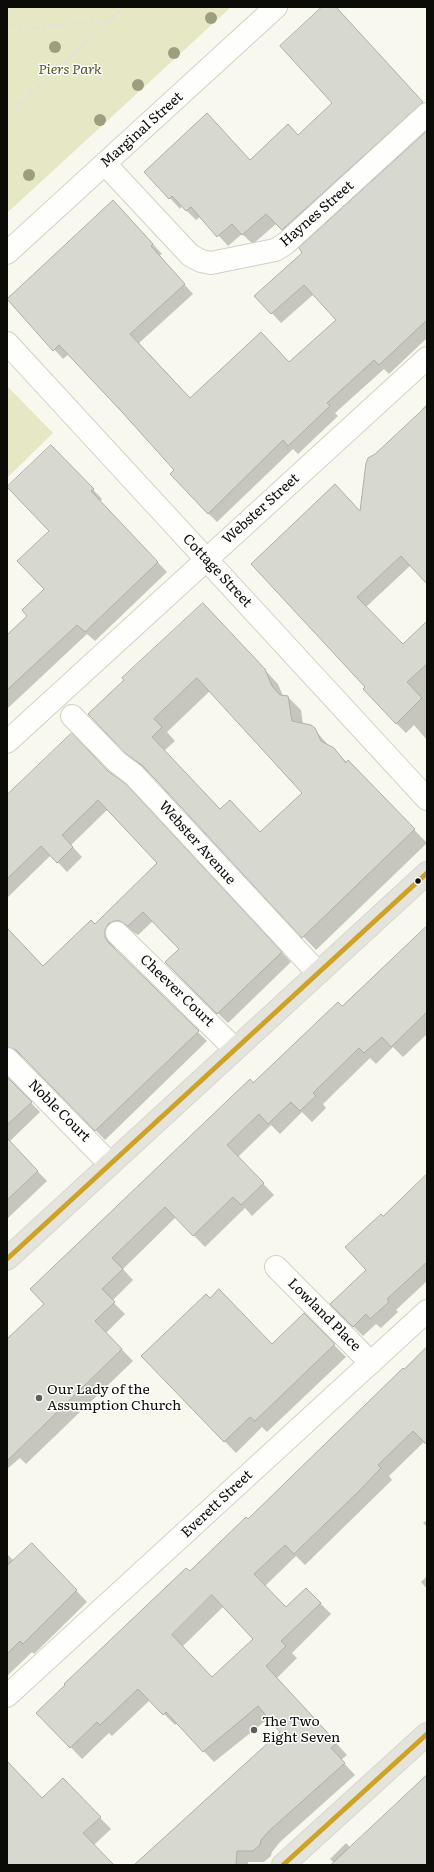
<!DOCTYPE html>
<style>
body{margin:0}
#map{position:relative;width:434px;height:1872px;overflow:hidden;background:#f8f8ef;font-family:Literata,serif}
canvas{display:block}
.frame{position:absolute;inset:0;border:8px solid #0b0c07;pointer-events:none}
</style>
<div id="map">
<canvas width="434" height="1872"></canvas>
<div class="frame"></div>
</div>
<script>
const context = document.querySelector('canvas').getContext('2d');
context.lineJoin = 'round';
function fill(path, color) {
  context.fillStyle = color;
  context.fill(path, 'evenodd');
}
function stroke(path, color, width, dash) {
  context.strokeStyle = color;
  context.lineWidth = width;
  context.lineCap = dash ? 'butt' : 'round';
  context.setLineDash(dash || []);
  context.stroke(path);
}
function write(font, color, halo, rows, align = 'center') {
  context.font = font + ' Literata,serif';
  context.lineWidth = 3;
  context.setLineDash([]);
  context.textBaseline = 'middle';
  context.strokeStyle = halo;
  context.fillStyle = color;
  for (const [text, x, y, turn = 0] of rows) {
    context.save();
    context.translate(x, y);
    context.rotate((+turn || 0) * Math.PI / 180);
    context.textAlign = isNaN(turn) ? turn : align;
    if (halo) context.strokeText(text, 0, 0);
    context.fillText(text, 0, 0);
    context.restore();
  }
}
const green = new Path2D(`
 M 7,7 L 231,7 L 7,213 Z
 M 7,386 L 53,433 L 7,478 Z`);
const shadow = new Path2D(`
 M 324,7 L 336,7 L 427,107 L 292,239 L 277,223 L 253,244 L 242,234 L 228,246 L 201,216 L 196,220 L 182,206 L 180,209 L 146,172 L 250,161 L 298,136 L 334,103 Z
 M 427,131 L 427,338 L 389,374 L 384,369 L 335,413 L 338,416 L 298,454 L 293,449 L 217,522 L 208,513 L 175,470 L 69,354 L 63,359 L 8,298 L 89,225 L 122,210 L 162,254 L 159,256 L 193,294 L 139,343 L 191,399 L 290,363 L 338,320 L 314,294 L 281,323 L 256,296 L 304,253 L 300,248 Z
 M 427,404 L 427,582 L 411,565 L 366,607 L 403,645 L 427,622 L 427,740 L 414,725 L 406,733 L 396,723 L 366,687 L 252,564 L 361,513 L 376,455 L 423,411 L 422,409 Z
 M 61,456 L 102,499 L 100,502 L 167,572 L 95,641 L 87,634 L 7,709 L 7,636 L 29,616 L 45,589 L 50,531 Z
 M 216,618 L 278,684 L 283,696 L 288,697 L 301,710 L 303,724 L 314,729 L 330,747 L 361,775 L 427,843 L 316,950 L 154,777 L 140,766 L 89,714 ZM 210,691 L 304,793 L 260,833 L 220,810 L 164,751 L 175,741 L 167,732 Z
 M 108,772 L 135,795 L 291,962 L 228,1023 L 166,962 L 180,949 L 153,921 L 138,935 L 130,930 L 124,930 L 114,940 L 114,947 L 117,952 L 207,1041 L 105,1140 L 26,1059 L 20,1056 L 14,1056 L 7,1061 L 7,928 L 44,967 L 95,925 L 158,863 L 107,810 L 71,845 L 82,857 L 67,872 L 51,855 L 7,898 L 7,797 Z
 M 427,927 L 427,1034 L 403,1057 L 393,1047 L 376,1064 L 370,1058 L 323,1104 L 326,1108 L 312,1122 L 302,1112 L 280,1134 L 271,1125 L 238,1157 L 274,1195 L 252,1216 L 245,1208 L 205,1247 L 176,1217 L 123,1269 L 133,1280 L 112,1301 L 125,1314 L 106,1333 L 133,1361 L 26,1464 L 20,1458 L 7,1469 L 7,1341 L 45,1304 L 253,1084 L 342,1007 Z
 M 7,1078 L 40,1112 L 9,1142 L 47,1181 L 7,1219 Z
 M 427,1185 L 427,1281 L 396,1310 L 398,1312 L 381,1328 L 376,1324 L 363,1336 L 331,1304 L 368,1270 L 383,1217 Z
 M 304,1315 L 346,1357 L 267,1432 L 262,1427 L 236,1453 L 142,1356 L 272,1345 Z
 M 427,1348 L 427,1443 L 425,1441 L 389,1476 L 392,1480 L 305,1565 L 296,1556 L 265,1586 L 286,1608 L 306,1589 L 331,1614 L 292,1653 L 297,1658 L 277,1678 L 347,1755 L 341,1760 L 355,1775 L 280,1842 L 272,1852 L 271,1856 L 264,1862 L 248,1862 L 248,1865 L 135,1865 L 282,1732 L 269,1718 L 214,1762 L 177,1723 L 175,1725 L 150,1700 L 112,1736 L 109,1733 L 82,1759 L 38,1713 L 248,1521 ZM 224,1606 L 254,1639 L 213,1678 L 182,1647 Z
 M 427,1520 L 427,1527 L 423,1523 Z
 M 7,1554 L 14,1561 L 43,1555 L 87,1602 L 34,1654 L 32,1652 L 7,1676 Z
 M 427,1576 L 427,1589 L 421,1582 Z
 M 7,1762 L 42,1799 L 74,1791 L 111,1829 L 94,1845 L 113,1865 L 7,1865 Z
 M 427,1775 L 427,1865 L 336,1865 L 330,1859 L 346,1843 L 351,1848 Z`);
const building = new Path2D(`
 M 322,7 L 336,7 L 423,102 L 282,230 L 266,214 L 242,235 L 232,224 L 217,237 L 191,207 L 186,211 L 172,196 L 169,199 L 144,172 L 207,113 L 250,160 L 288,124 L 298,135 L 332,103 L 280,46 Z
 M 427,131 L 427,320 L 379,365 L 374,360 L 327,403 L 330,406 L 288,446 L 283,440 L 208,514 L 170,474 L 174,470 L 122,412 L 59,345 L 53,351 L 7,299 L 113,200 L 153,244 L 151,246 L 185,284 L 130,334 L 190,398 L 261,332 L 289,362 L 336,320 L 304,285 L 271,314 L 254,296 L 302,253 L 299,248 Z
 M 427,406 L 427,584 L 401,556 L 357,597 L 403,644 L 427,621 L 427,664 L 407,682 L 422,698 L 396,724 L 363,689 L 365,687 L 251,564 L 335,484 L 360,511 L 366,463 L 368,458 L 375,454 Z
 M 51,445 L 94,489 L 91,491 L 158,562 L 85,632 L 77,625 L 7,690 L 7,635 L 27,616 L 22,610 L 44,589 L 17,561 L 49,531 L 7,487 Z
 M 203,603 L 265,669 L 272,686 L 280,695 L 288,696 L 292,721 L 311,725 L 315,728 L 321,741 L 334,748 L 346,763 L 348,760 L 415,829 L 302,938 L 143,766 L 125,753 L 88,714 L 124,680 L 122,678 ZM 197,678 L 302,793 L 260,832 L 230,800 L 220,809 L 152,737 L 162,727 L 154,719 Z
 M 72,733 L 108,771 L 126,784 L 282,952 L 217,1014 L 165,962 L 179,949 L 143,912 L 128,926 L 120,921 L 114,921 L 108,924 L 105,930 L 105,937 L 108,942 L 199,1031 L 95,1131 L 16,1050 L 7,1047 L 7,928 L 43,966 L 91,920 L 95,924 L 157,863 L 98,800 L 62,835 L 73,847 L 57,863 L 41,846 L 7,879 L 7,795 Z
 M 427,926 L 427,1012 L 391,1047 L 382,1037 L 364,1053 L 359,1048 L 313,1093 L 316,1096 L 300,1111 L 291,1102 L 268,1124 L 259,1114 L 227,1145 L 264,1183 L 241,1205 L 233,1197 L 193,1236 L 165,1207 L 112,1258 L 123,1269 L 102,1289 L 115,1302 L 95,1321 L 122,1349 L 7,1461 L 7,1339 L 44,1304 L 30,1289 L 250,1079 L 253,1083 L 338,1002 L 342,1006 Z
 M 7,1077 L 32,1102 L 7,1125 Z
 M 7,1138 L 38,1171 L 7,1200 Z
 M 427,1174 L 427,1262 L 387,1299 L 389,1302 L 370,1319 L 366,1314 L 353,1327 L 330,1304 L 366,1270 L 345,1247 L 381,1214 L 383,1216 Z
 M 219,1289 L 272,1344 L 304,1313 L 335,1344 L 255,1421 L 250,1417 L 224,1442 L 141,1356 L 206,1294 L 210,1298 Z
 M 427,1347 L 427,1445 L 413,1431 L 378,1465 L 381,1468 L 358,1492 L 294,1554 L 285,1545 L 254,1574 L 286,1607 L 306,1588 L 321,1603 L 281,1641 L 286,1646 L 266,1666 L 337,1743 L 331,1748 L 345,1763 L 269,1831 L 261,1840 L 260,1845 L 253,1851 L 237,1851 L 236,1865 L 134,1865 L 280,1732 L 258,1706 L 203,1752 L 166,1712 L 163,1715 L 138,1689 L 100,1725 L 97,1722 L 70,1748 L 36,1713 L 65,1685 L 64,1684 L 186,1568 L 190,1571 L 246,1517 L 248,1519 L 403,1368 L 404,1369 ZM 212,1595 L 253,1639 L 212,1677 L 172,1635 Z
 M 32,1543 L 77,1590 L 23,1644 L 20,1641 L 7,1654 L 7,1566 Z
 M 7,1761 L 42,1798 L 63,1778 L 101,1817 L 83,1833 L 114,1865 L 7,1865 Z
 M 427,1775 L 427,1865 L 331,1865 Z`);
const path = new Path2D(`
 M 7,24 L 35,28 L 108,20
 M 7,116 L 124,7`);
const minor = new Path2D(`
 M 105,164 L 190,255 L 201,261 L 211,263 L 275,250 L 285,244 L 427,114
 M 7,253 L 276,7
 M 7,343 L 427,799
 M 72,716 L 117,762 L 134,775 L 318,973
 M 7,742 L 427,358
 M 117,933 L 235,1049
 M 7,1059 L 110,1164
 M 276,1267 L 371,1363
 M 7,1696 L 427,1311`);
const major = new Path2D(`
 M 7,1259 L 427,873
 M 283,1865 L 427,1734`);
const bus1 = new Path2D(`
 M 7,1259 L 427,873
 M 283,1865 L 427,1734`);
const trees = [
 [211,18],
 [55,47],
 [174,53],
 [138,85],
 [100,120],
 [29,175]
];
const markers = [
 [418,881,3.5,"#0b0c07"],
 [39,1398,4,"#5e5f58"],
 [254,1730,4,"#5e5f58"]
];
const parkNames = [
 ["Piers Park",70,70]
];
const streetNames = [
 ["Marginal Street",142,130,-42],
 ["Haynes Street",317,214,-41],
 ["Webster Street",261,509,-42],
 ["Cottage Street",217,571,47],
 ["Webster Avenue",197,843,48],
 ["Cheever Court",177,991,44],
 ["Noble Court",59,1111,45],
 ["Lowland Place",324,1315,45],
 ["Everett Street",217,1504,-43]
];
const poiNames = [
 ["Our Lady of the",47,1390],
 ["Assumption Church",47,1406],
 ["The Two",262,1722],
 ["Eight Seven",262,1738]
];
fill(green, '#e5e7c5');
fill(shadow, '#0003');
fill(building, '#d7d8d0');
stroke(building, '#aeaea7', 1);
stroke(minor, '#d0d1ca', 24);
stroke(major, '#d5d6d1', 24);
stroke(path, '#e1e1df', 2.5, [3, 3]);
stroke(minor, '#fefefd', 22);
stroke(major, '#e4e4dc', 22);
stroke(bus1, '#cea225', 5);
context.fillStyle = '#9d9e7d';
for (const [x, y] of trees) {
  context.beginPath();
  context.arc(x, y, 6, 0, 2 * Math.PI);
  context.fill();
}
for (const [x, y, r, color] of markers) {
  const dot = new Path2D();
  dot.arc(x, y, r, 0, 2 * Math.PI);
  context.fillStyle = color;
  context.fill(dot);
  stroke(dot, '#fff', 1.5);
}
write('italic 14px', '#535520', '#fff', parkNames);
write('14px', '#0b0c07', '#fff', streetNames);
write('14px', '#0b0c07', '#fff', poiNames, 'left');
</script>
